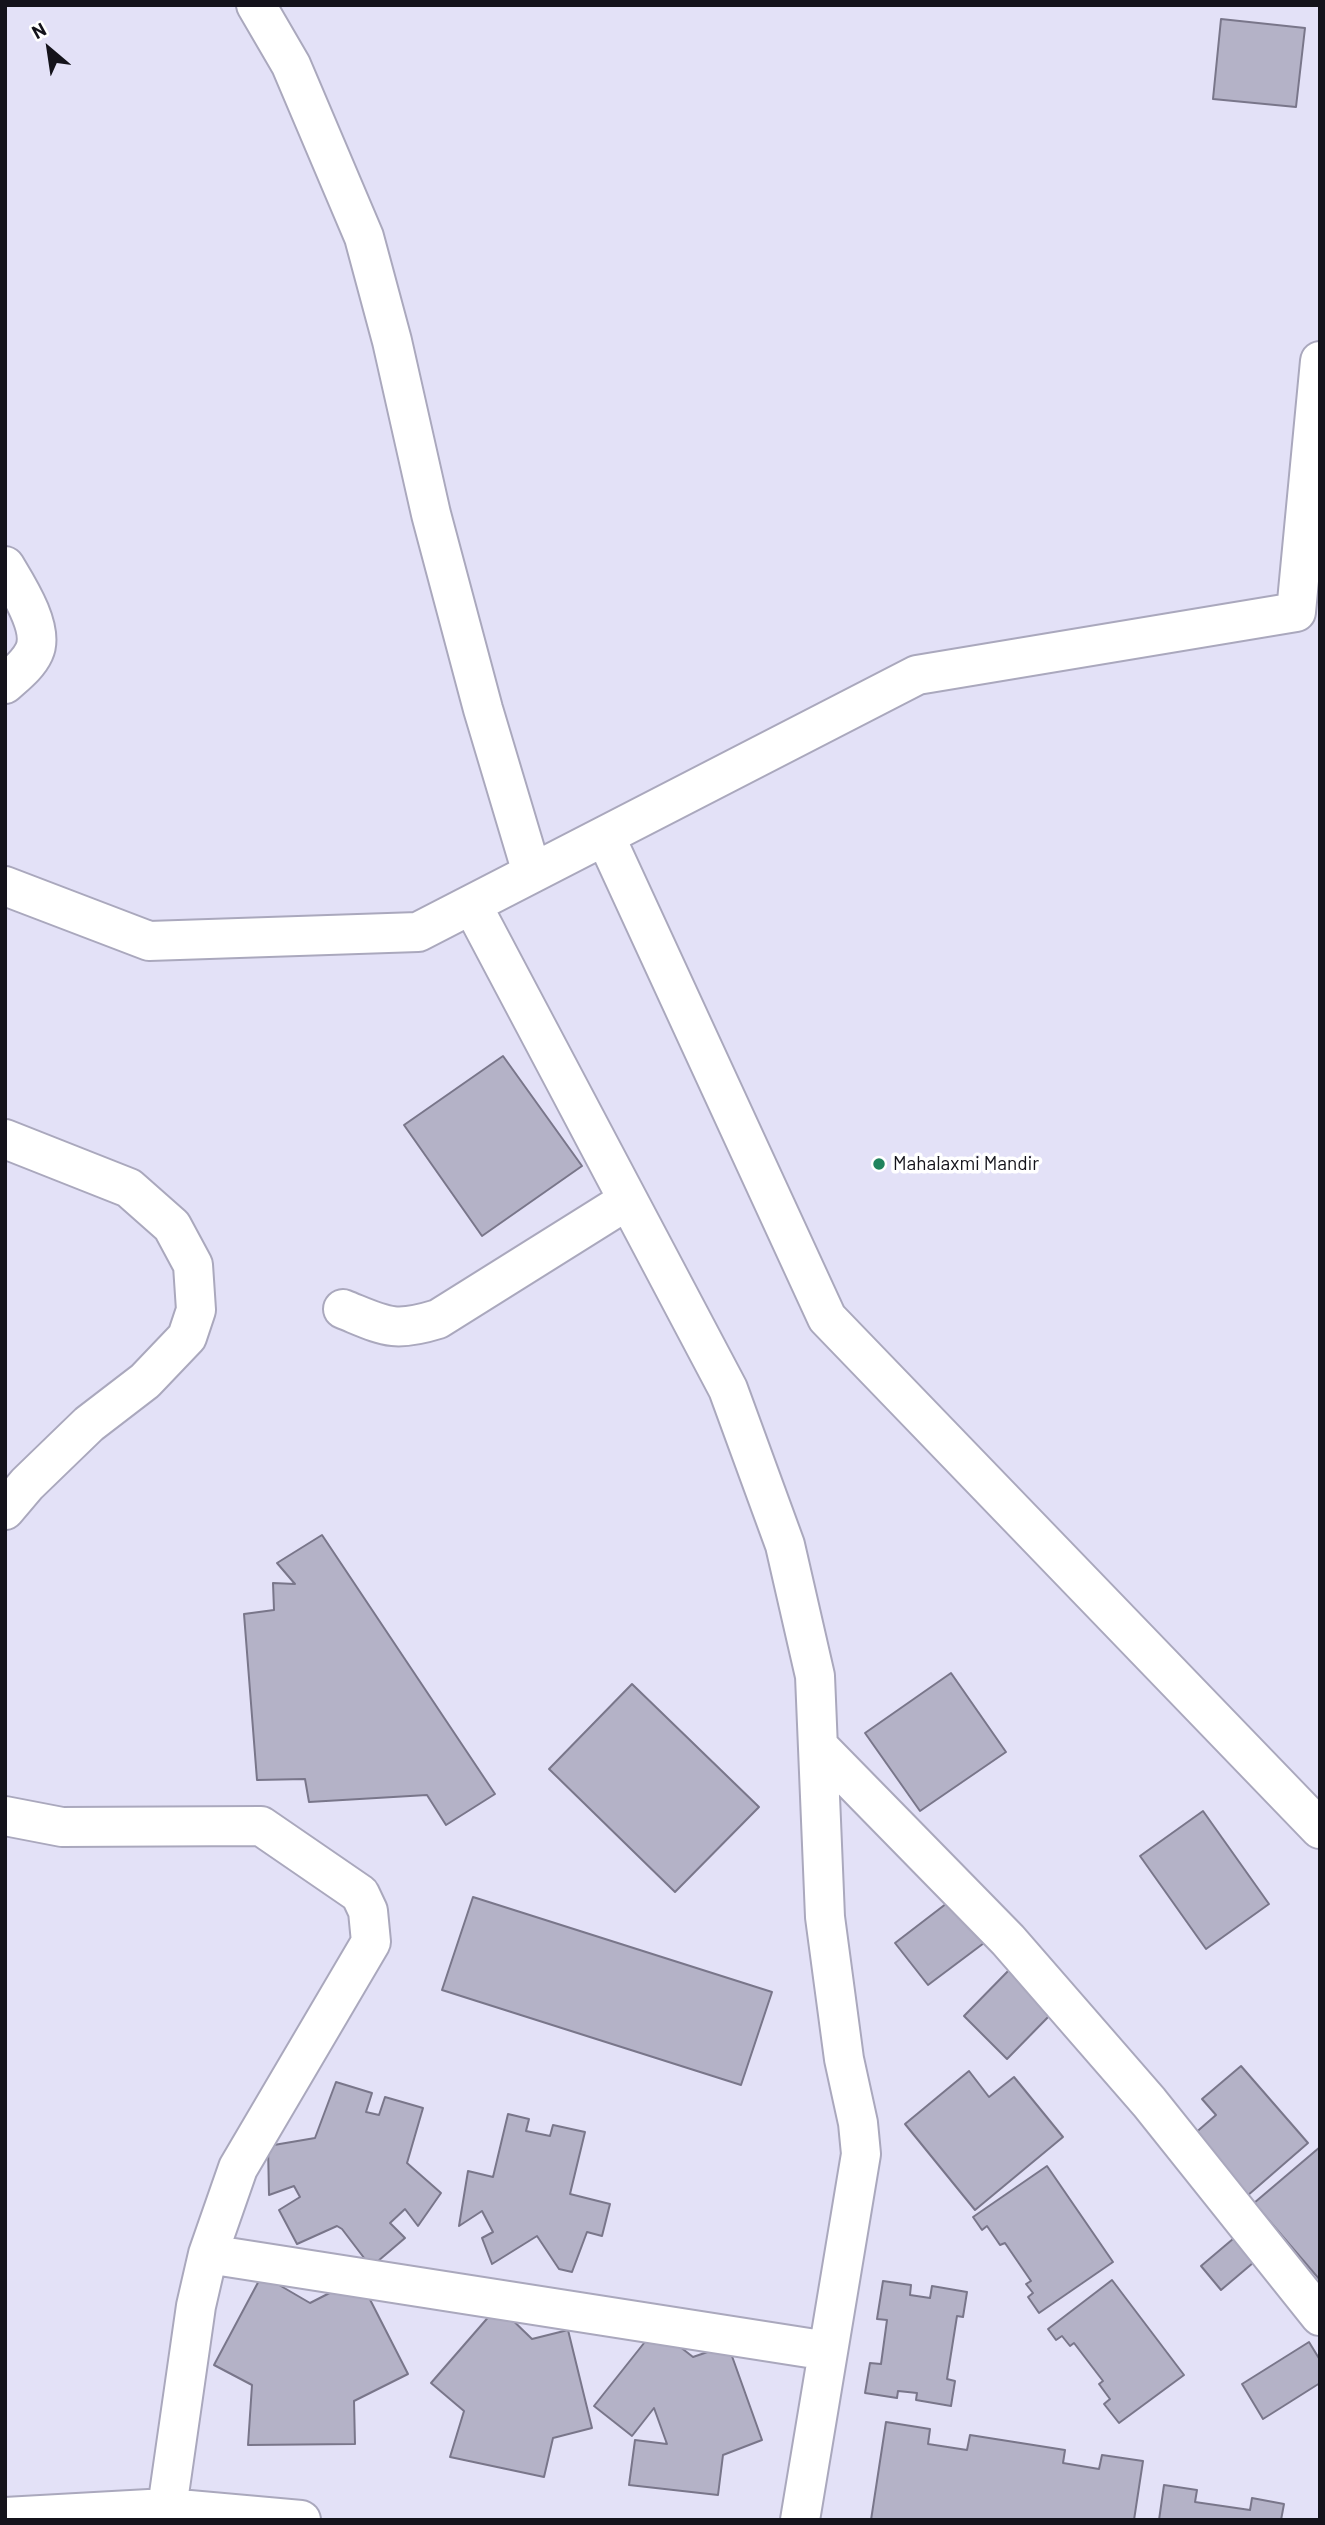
<!DOCTYPE html>
<style>
body{margin:0}
#map{position:relative;width:1325px;height:2525px;overflow:hidden;background:#e3e1f7;font-family:Barlow,sans-serif}
canvas{display:block}
.frame{position:absolute;inset:0;border:7px solid #14131b;pointer-events:none}
.north{position:absolute;left:14px;top:14px;width:70px;height:70px;-webkit-text-stroke:5px #fff;paint-order:stroke;rotate:331deg;font-size:19px;font-weight:700;line-height:28px;text-align:center;color:#14131b}
.north::after{content:'';display:block;margin:auto;width:24px;height:32px;background:#14131b;clip-path:polygon(50% 0,100% 100%,50% 72%,0 100%)}
</style>
<div id="map">
<canvas width="1325" height="2525"></canvas>
<div class="frame"></div>
<div class="north">N</div>
</div>
<script>
const context = document.querySelector('canvas').getContext('2d');
context.lineJoin = 'round';
function fill(path, color) {
  context.fillStyle = color;
  context.fill(path, 'evenodd');
}
function stroke(path, color, width, dash) {
  context.strokeStyle = color;
  context.lineWidth = width;
  context.lineCap = dash ? 'butt' : 'round';
  context.setLineDash(dash || []);
  context.stroke(path);
}
function write(font, color, halo, rows, align = 'center') {
  context.font = font + ' Barlow,sans-serif';
  context.lineWidth = 7;
  context.setLineDash([]);
  context.textBaseline = 'middle';
  context.strokeStyle = halo;
  context.fillStyle = color;
  for (const [text, x, y, turn = 0] of rows) {
    context.save();
    context.translate(x, y);
    context.rotate((+turn || 0) * Math.PI / 180);
    context.textAlign = isNaN(turn) ? turn : align;
    if (halo) context.strokeText(text, 0, 0);
    context.fillText(text, 0, 0);
    context.restore();
  }
}
const building = new Path2D(`
 M 1221,19 L 1305,28 L 1296,107 L 1213,99 Z
 M 503,1056 L 582,1166 L 482,1236 L 404,1125 Z
 M 322,1535 L 495,1794 L 446,1825 L 427,1795 L 309,1802 L 305,1779 L 257,1780 L 244,1614 L 274,1610 L 273,1583 L 295,1584 L 277,1563 Z
 M 951,1673 L 1006,1752 L 920,1811 L 865,1733 Z
 M 632,1684 L 759,1807 L 675,1892 L 549,1769 Z
 M 1203,1811 L 1269,1904 L 1206,1949 L 1140,1856 Z
 M 473,1897 L 772,1992 L 741,2085 L 442,1990 Z
 M 951,1900 L 984,1943 L 928,1985 L 895,1943 Z
 M 1011,1968 L 1054,2011 L 1007,2059 L 964,2016 Z
 M 1241,2066 L 1308,2143 L 1247,2196 L 1193,2135 L 1216,2115 L 1202,2099 Z
 M 969,2071 L 989,2097 L 1014,2077 L 1063,2137 L 975,2210 L 905,2124 Z
 M 336,2082 L 372,2093 L 366,2112 L 379,2115 L 385,2097 L 423,2108 L 407,2163 L 441,2193 L 418,2226 L 405,2209 L 390,2223 L 405,2238 L 371,2267 L 342,2229 L 337,2226 L 297,2244 L 279,2210 L 300,2197 L 294,2186 L 269,2195 L 268,2146 L 315,2138 Z
 M 508,2114 L 529,2119 L 526,2131 L 550,2136 L 553,2125 L 585,2132 L 570,2194 L 610,2204 L 602,2236 L 587,2232 L 572,2272 L 559,2269 L 537,2236 L 492,2264 L 482,2238 L 493,2232 L 482,2211 L 459,2226 L 468,2171 L 493,2177 Z
 M 1320,2147 L 1320,2280 L 1254,2203 Z
 M 1047,2166 L 1113,2262 L 1039,2313 L 1028,2297 L 1033,2293 L 1026,2284 L 1031,2281 L 1005,2243 L 1000,2245 L 987,2226 L 982,2230 L 973,2217 Z
 M 1240,2233 L 1260,2257 L 1221,2290 L 1201,2266 Z
 M 262,2275 L 310,2303 L 359,2278 L 408,2374 L 354,2401 L 355,2444 L 248,2445 L 252,2385 L 214,2365 Z
 M 1112,2280 L 1184,2375 L 1119,2423 L 1104,2404 L 1110,2399 L 1099,2384 L 1103,2381 L 1074,2343 L 1070,2346 L 1062,2336 L 1056,2340 L 1048,2329 Z
 M 883,2281 L 911,2285 L 910,2295 L 930,2298 L 932,2286 L 967,2292 L 963,2317 L 957,2316 L 947,2379 L 955,2381 L 951,2406 L 916,2400 L 917,2393 L 898,2391 L 897,2398 L 865,2393 L 870,2363 L 881,2364 L 887,2320 L 877,2319 Z
 M 498,2306 L 532,2339 L 568,2330 L 592,2428 L 553,2438 L 544,2477 L 450,2457 L 464,2411 L 431,2383 Z
 M 656,2328 L 693,2357 L 728,2345 L 762,2440 L 723,2455 L 718,2495 L 629,2485 L 635,2440 L 667,2444 L 654,2408 L 632,2436 L 594,2406 Z
 M 1309,2342 L 1320,2360 L 1320,2383 L 1263,2419 L 1242,2384 Z
 M 886,2422 L 930,2429 L 928,2444 L 967,2450 L 970,2435 L 1065,2450 L 1063,2463 L 1099,2469 L 1102,2455 L 1143,2461 L 1134,2520 L 871,2520 Z
 M 1164,2485 L 1197,2490 L 1195,2502 L 1250,2510 L 1252,2498 L 1284,2504 L 1281,2520 L 1159,2520 Z`);
const minor = new Path2D(`
 M 256,5 L 291,65 L 364,237 L 392,341 L 431,514 L 483,709 L 532,873
 M 5,566 C 17,586 45,629 34,652 C 28,665 16,674 5,684
 M 605,836 L 827,1318 L 1320,1829
 M 5,886 L 149,941 L 418,932 L 917,675 L 1296,612 L 1320,361
 M 472,905 L 728,1389 L 785,1545 L 815,1676 L 825,1917 L 844,2059 L 858,2123 L 861,2154 L 800,2520
 M 5,1139 L 129,1188 L 172,1226 L 193,1265 L 196,1310 L 187,1337 L 145,1381 L 89,1424 L 27,1484 L 5,1510
 M 343,1309 C 385,1326 393,1333 438,1319 L 628,1200
 M 818,1746 L 1008,1940 L 1149,2102 L 1320,2316
 M 5,1816 L 62,1827 L 261,1826 L 360,1894 L 368,1911 L 371,1942 L 238,2168 L 208,2254 L 196,2306 L 167,2508
 M 208,2254 L 828,2351
 M 5,2517 L 167,2508 L 301,2520`);
const markers = [
 [879,1164,7,"#1f835d"]
];
const poiNames = [
 ["Mahalaxmi Mandir",893,1164]
];
fill(building, '#b4b2c7');
stroke(building, '#79768a', 2);
stroke(minor, '#aaa8bd', 42);
stroke(minor, '#fff', 38);
for (const [x, y, r, color] of markers) {
  const dot = new Path2D();
  dot.arc(x, y, r, 0, 2 * Math.PI);
  context.fillStyle = color;
  context.fill(dot);
  stroke(dot, '#fff', 2.5);
}
write('19px', '#14131b', '#fff', poiNames, 'left');
</script>
